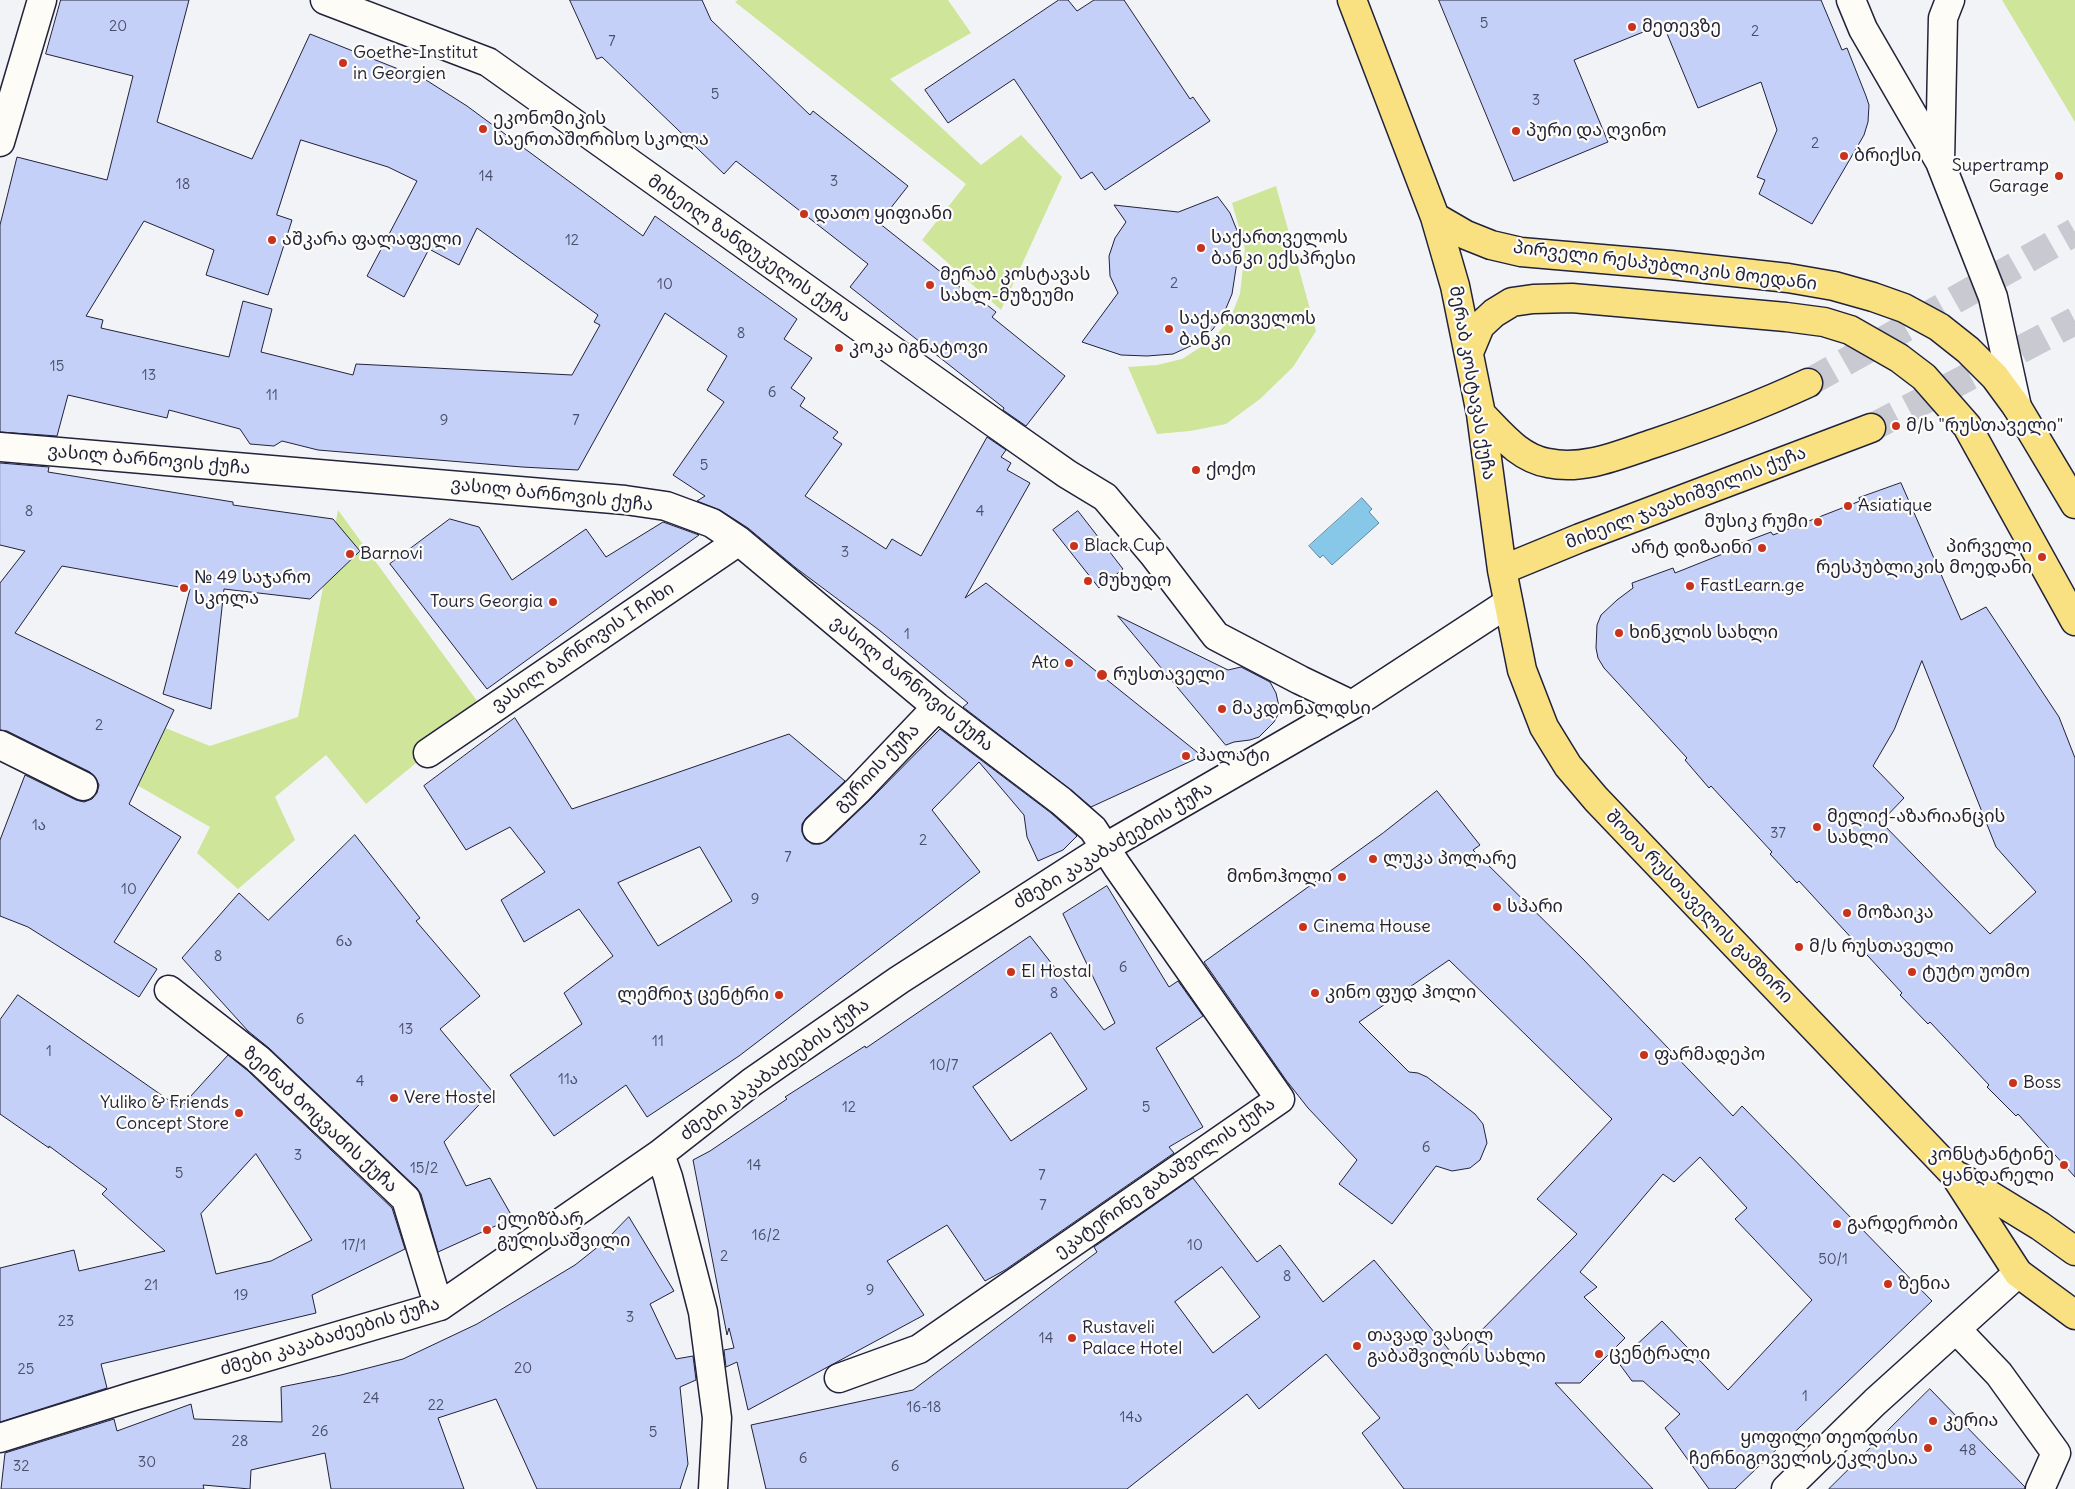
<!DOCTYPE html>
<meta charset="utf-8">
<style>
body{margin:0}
canvas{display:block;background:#f2f3f7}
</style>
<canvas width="2075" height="1489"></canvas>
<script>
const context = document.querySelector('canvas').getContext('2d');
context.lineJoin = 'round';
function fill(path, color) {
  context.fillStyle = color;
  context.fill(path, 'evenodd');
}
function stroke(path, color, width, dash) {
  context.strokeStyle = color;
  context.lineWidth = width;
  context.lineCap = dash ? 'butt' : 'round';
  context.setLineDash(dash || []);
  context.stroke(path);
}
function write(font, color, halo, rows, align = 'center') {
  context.font = font + ' Delius,"Noto Sans Georgian",sans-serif';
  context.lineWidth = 4.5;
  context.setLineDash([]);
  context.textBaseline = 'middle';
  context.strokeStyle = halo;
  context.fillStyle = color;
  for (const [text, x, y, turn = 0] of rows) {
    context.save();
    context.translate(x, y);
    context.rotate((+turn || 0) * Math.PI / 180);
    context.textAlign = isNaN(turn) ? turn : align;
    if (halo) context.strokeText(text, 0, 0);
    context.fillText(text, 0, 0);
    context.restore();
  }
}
const green = new Path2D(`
 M 738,0 L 948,0 L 971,33 L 890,79 L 981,165 L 1021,135 L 1062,177 L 1001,310 L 922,240 L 966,184 L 735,2 Z
 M 2002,0 L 2075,0 L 2075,122 Z
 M 1276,186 L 1316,331 L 1293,367 L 1260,399 L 1226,424 L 1190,431 L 1157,434 L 1128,367 L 1157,365 L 1182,359 L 1212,340 L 1230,319 L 1240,294 L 1245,249 L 1232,203 Z
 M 338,510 L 480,705 L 421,759 L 366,804 L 326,755 L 275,797 L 295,840 L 238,889 L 197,853 L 210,827 L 109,769 L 90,781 L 0,735 L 0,681 L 9,665 L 210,746 L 298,717 Z`);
const water = new Path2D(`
 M 1362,498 L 1372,509 L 1369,512 L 1379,523 L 1332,565 L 1323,555 L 1320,558 L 1309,546 Z`);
const building = new Path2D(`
 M 61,0 L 189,0 L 157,122 L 252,159 L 310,34 L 426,80 L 467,106 L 643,236 L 655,216 L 797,319 L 784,339 L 812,358 L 791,388 L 805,398 L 800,406 L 838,432 L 833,438 L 842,444 L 805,496 L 886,549 L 892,539 L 921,556 L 987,437 L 1006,450 L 1001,457 L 1011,463 L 1007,470 L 1030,483 L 965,598 L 986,583 L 1202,756 L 1091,807 L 1070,789 L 963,707 L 968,703 L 879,630 L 796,568 L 748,528 L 720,510 L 697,501 L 705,496 L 673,475 L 724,402 L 707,390 L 727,356 L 665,313 L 578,470 L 522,467 L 318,450 L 282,441 L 274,446 L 250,444 L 240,429 L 169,410 L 167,418 L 68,395 L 57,436 L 0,432 L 0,225 L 17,157 L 107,180 L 133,76 L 46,54 ZM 301,140 L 388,167 L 417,181 L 367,276 L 404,297 L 429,249 L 459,265 L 477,228 L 598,315 L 594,322 L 600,325 L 572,375 L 356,364 L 353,375 L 261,352 L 272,309 L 243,301 L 229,357 L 101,328 L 103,320 L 86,316 L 144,221 L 214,250 L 206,275 L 268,295 L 292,220 L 277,215 Z
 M 570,0 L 702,0 L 711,20 L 810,115 L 813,111 L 908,186 L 879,223 L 966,292 L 968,290 L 996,312 L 992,317 L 1065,376 L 1026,426 L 1003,410 L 1004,408 L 850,287 L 868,264 L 736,161 L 724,174 L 602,57 L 597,59 Z
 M 1059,0 L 1068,0 L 1077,11 L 1094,0 L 1124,0 L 1190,99 L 1193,97 L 1210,121 L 1105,190 L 1092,172 L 1081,179 L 1014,79 L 948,123 L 925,90 Z
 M 1439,0 L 1821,0 L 1842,50 L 1847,48 L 1866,96 L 1869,105 L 1868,122 L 1864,135 L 1853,154 L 1812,224 L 1759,194 L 1765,180 L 1757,177 L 1777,130 L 1761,82 L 1698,108 L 1663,24 L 1574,60 L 1608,142 L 1514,181 Z
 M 1218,197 L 1230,213 L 1238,233 L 1239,249 L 1232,294 L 1224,313 L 1213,329 L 1197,343 L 1173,354 L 1147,356 L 1121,355 L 1082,342 L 1118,293 L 1110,276 L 1109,256 L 1115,238 L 1126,222 L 1114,205 L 1178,212 Z
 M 0,463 L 49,467 L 48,472 L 233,502 L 233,505 L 333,519 L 360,551 L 310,599 L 224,589 L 211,709 L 163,694 L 190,589 L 62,566 L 15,633 L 174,710 L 129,804 L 181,837 L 114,942 L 157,969 L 139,997 L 28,927 L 0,916 L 0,840 L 25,775 L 76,800 L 84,802 L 92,799 L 97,793 L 99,785 L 96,778 L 90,772 L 7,731 L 0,730 L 0,583 L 25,551 L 0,545 Z
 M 1901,483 L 1961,620 L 1986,607 L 2059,717 L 2075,758 L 2075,1177 L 2018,1114 L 2016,1116 L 1987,1087 L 1989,1085 L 1930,1022 L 1928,1024 L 1900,995 L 1902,993 L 1799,881 L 1797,883 L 1770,854 L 1772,852 L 1711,786 L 1709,788 L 1685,760 L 1687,758 L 1604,668 L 1598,658 L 1596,648 L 1597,625 L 1601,615 L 1617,600 L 1633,588 L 1632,583 L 1673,568 L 1675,573 L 1735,549 L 1734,546 L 1771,532 L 1773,535 L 1860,501 L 1859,498 ZM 1922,661 L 1996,847 L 2036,892 L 1990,934 L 1881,822 L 1904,798 L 1873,766 L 1894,730 Z
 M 1078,511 L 1123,569 L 1099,588 L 1053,530 Z
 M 450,519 L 479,527 L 512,580 L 586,529 L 606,557 L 663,522 L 699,535 L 487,689 L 390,564 Z
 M 1118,616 L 1228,670 L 1241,667 L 1270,682 L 1276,693 L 1280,711 L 1274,722 L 1259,737 L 1250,740 L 1234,742 L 1226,745 Z
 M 515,718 L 572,809 L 789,734 L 845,781 L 806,818 L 802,824 L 802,832 L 805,839 L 812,844 L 820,844 L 828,840 L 869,801 L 940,729 L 1051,813 L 1077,836 L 1063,850 L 1038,861 L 1027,837 L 1024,815 L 979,762 L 932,810 L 980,872 L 739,1056 L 647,1117 L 626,1085 L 554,1136 L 510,1075 L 582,1024 L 564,993 L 613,956 L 579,909 L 524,942 L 501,900 L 545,872 L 510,827 L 466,850 L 424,786 ZM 700,847 L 732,901 L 658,946 L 618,883 Z
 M 1437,791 L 1480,845 L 1473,850 L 1583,959 L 1733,1116 L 1742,1106 L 1932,1301 L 1735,1489 L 1709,1489 L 1665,1428 L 1680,1414 L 1643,1381 L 1632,1381 L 1618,1362 L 1662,1321 L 1728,1390 L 1812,1300 L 1735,1219 L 1747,1208 L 1700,1157 L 1674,1182 L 1663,1174 L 1580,1272 L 1597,1287 L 1584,1297 L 1625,1338 L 1580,1383 L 1555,1383 L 1653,1489 L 1404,1489 L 1362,1433 L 1380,1418 L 1326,1354 L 1259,1409 L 1247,1394 L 1127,1489 L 766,1489 L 751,1425 L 913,1390 L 1097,1252 L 1094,1247 L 1193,1178 L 1257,1262 L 1280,1245 L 1323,1302 L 1374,1260 L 1455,1357 L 1577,1234 L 1537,1199 L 1612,1119 L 1449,960 L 1359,1022 L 1409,1072 L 1418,1073 L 1427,1077 L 1475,1114 L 1483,1124 L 1487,1143 L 1480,1160 L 1470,1168 L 1452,1171 L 1436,1166 L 1392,1224 L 1339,1184 L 1357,1160 L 1308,1108 L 1286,1080 L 1204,962 L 1383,833 ZM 1222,1267 L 1260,1317 L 1213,1353 L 1175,1302 Z
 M 355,835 L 420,918 L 416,921 L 480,996 L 440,1029 L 492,1091 L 444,1142 L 466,1186 L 490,1178 L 513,1218 L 438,1252 L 421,1194 L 417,1188 L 269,1048 L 248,1031 L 182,958 L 239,893 L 268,920 Z
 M 1107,886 L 1169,987 L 1178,981 L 1203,1016 L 1156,1048 L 1203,1127 L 1169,1147 L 1174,1153 L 1005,1270 L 985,1281 L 947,1225 L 887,1261 L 924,1315 L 748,1410 L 737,1362 L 726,1367 L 724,1350 L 734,1348 L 729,1328 L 727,1335 L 693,1160 L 710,1151 L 787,1099 L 785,1097 L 865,1046 L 866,1048 L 1030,936 L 1104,1030 L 1115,1023 L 1063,914 ZM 1051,1033 L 1087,1089 L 1011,1141 L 973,1087 Z
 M 18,995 L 180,1108 L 228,1055 L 248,1071 L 392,1208 L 405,1249 L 312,1295 L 316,1313 L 101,1364 L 107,1388 L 0,1422 L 0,1268 L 74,1250 L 79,1271 L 165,1251 L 102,1194 L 107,1189 L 49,1146 L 49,1148 L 0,1114 L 0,1020 ZM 256,1154 L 312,1240 L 271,1261 L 216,1274 L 201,1214 Z
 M 629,1217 L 674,1291 L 650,1304 L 676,1359 L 693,1356 L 696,1380 L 680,1387 L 688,1464 L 680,1489 L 537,1489 L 496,1399 L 438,1418 L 464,1489 L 331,1489 L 325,1453 L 251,1470 L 250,1489 L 203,1485 L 204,1489 L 1,1489 L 5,1453 L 114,1419 L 117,1431 L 191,1404 L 194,1419 L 282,1422 L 281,1387 L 341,1375 L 403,1359 L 477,1324 L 575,1265 L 604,1242 Z
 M 1930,1389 L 2025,1487 L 2025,1489 L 1829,1489 Z`);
const majorTunnel = new Path2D(`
 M 1808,383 L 2075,232
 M 1871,428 L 2075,321`);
const minor = new Path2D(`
 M 325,0 L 488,62 L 993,422 L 1067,474 L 1105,497 L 1154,555 L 1216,636 L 1300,680 L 1352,705
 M 1851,0 L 1863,29 L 1940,162 L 1993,297 L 2017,407
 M 0,142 L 42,0
 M 1940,162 L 1943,18 L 1950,0
 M 0,447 L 625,500 L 666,506 L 712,523 L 739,541 L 937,707 L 1061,801 L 1093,829 L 1117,866 L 1280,1099 L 919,1349 L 839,1378
 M 0,745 L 83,786
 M 428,753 L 739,541
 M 817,829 L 858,790 L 937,707
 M 169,990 L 258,1059 L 406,1199 L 434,1291 L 440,1306
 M 660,1154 L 668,1177 L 703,1312 L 717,1418 L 713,1489
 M 1956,1329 L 1999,1374 L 2056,1453 L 2040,1489
 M 0,1438 L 134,1396 L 440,1306 L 660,1154 L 752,1082 L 899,980 L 1106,847 L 1352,705 L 1508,603
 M 1786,1489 L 1875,1402 L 2018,1273`);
const major = new Path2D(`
 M 1352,0 L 1435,217 L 1455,286 L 1481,414 L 1502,570 L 1522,670 L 1544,727 L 1568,766 L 1596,799 L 1954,1174 L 2018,1273 L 2075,1315
 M 1435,217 L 1466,235 L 1491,245 L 1521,252 L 1671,265 L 1788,278 L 1834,286 L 1873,297 L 1904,308 L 1939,327 L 1968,350 L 1995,377 L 2017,407 L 2075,504
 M 1470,350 L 1480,326 L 1494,313 L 1512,302 L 1533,299 L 1572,298 L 1786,317 L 1824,322 L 1850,330 L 1899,358 L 1924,377 L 1967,426 L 2075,621
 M 1481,414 C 1501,434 1519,458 1548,463 C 1584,471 1621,454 1655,443 C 1708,425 1758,406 1808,383
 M 1502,570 L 1580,538 L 1871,428
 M 1960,1177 L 2040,1226 L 2075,1251`);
const markers = [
 [1632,27,5,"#c8321e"],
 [343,63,5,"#c8321e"],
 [483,129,5,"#c8321e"],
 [1516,131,5,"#c8321e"],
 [1844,156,5,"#c8321e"],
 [2059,176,5,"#c8321e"],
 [804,214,5,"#c8321e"],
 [272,240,5,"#c8321e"],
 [1201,248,5,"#c8321e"],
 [930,285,5,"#c8321e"],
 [1169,329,5,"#c8321e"],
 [839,348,5,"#c8321e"],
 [1896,426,5,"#c8321e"],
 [1196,470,5,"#c8321e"],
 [1848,506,5,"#c8321e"],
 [1818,522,5,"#c8321e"],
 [1074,546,5,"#c8321e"],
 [1762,548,5,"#c8321e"],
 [350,554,5,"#c8321e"],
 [2042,557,5,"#c8321e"],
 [1088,581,5,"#c8321e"],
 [1690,586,5,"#c8321e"],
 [184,588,5,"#c8321e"],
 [553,602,5,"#c8321e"],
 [1619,633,5,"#c8321e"],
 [1069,663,5,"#c8321e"],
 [1102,675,6,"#c8321e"],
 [1222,709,5,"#c8321e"],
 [1186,756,5,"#c8321e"],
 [1817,827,5,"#c8321e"],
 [1373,859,5,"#c8321e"],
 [1342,877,5,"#c8321e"],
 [1497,907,5,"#c8321e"],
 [1847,913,5,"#c8321e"],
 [1303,927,5,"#c8321e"],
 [1799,947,5,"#c8321e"],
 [1011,972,5,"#c8321e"],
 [1912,972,5,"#c8321e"],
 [1315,993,5,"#c8321e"],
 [779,995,5,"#c8321e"],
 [1644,1055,5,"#c8321e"],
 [2013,1083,5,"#c8321e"],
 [394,1098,5,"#c8321e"],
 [239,1113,5,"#c8321e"],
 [2064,1165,5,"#c8321e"],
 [1837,1224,5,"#c8321e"],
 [487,1230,5,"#c8321e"],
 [1888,1284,5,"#c8321e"],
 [1072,1338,5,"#c8321e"],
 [1357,1346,5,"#c8321e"],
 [1599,1354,5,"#c8321e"],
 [1933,1421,5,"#c8321e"],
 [1928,1448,5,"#c8321e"]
];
const numberNames = [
 ["5",1484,24],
 ["20",118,27],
 ["2",1755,32],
 ["7",612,42],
 ["5",715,95],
 ["3",1536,101],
 ["2",1815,144],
 ["14",486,177],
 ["3",834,182],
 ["18",183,185],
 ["12",572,241],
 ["2",1174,284],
 ["10",665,285],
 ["8",741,334],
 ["15",57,367],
 ["13",149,376],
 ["6",772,393],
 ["11",272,396],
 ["9",444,421],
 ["7",576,421],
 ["5",704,466],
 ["8",29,512],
 ["4",980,512],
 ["3",845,553],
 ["1",907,635],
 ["2",99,726],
 ["1ა",39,826],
 ["37",1778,834],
 ["2",923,841],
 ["7",788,858],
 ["10",129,890],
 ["9",755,900],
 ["6ა",344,942],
 ["8",218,957],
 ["6",1123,968],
 ["8",1054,994],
 ["6",300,1020],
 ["13",406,1030],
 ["11",658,1042],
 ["1",49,1052],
 ["10/7",944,1066],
 ["11ა",568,1080],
 ["4",360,1082],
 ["12",849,1108],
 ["5",1146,1108],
 ["6",1426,1148],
 ["3",298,1156],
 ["14",754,1166],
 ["15/2",424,1169],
 ["5",179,1174],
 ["7",1042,1176],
 ["7",1043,1206],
 ["16/2",766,1236],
 ["17/1",354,1246],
 ["10",1195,1246],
 ["2",724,1257],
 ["50/1",1833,1260],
 ["8",1287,1277],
 ["21",151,1286],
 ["9",870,1291],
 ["19",241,1296],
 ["3",630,1318],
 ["23",66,1322],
 ["14",1046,1339],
 ["20",523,1369],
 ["25",26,1370],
 ["1",1805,1397],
 ["24",371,1399],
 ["22",436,1406],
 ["16-18",924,1408],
 ["14ა",1131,1418],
 ["26",320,1432],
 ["5",653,1433],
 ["28",240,1442],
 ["48",1968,1451],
 ["6",803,1459],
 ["30",147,1463],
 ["32",21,1467],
 ["6",895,1467]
];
const poiNames = [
 ["მეთევზე",1642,27],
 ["Goethe-Institut",353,53],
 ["in Georgien",353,74],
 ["ეკონომიკის",493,119],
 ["საერთაშორისო სკოლა",493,140],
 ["პური და ღვინო",1526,131],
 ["ბრიქსი",1854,156],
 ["Supertramp",2049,166,"right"],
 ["Garage",2049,187,"right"],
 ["დათო ყიფიანი",814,214],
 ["საქართველოს",1211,238],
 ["ბანკი ექსპრესი",1211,259],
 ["აშკარა ფალაფელი",282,240],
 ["მერაბ კოსტავას",940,275],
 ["სახლ-მუზეუმი",940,296],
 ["საქართველოს",1179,319],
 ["ბანკი",1179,340],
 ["კოკა იგნატოვი",849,348],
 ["მ/ს \"რუსთაველი\"",1906,426],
 ["ქოქო",1206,470],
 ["Asiatique",1858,506],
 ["მუსიკ რუმი",1808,522,"right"],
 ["Black Cup",1084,546],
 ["პირველი",2032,547,"right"],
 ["რესპუბლიკის მოედანი",2032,568,"right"],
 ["არტ დიზაინი",1752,548,"right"],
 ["Barnovi",360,554],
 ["№ 49 საჯარო",194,578],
 ["სკოლა",194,599],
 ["მუხუდო",1098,581],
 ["FastLearn.ge",1700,586],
 ["Tours Georgia",543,602,"right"],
 ["ხინკლის სახლი",1629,633],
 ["Ato",1059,663,"right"],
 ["რუსთაველი",1113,675],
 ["მაკდონალდსი",1232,709],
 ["პალატი",1196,756],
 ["მელიქ-აზარიანცის",1827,817],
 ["სახლი",1827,838],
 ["ლუკა პოლარე",1383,859],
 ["მონოჰოლი",1332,877,"right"],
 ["სპარი",1507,907],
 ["მოზაიკა",1857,913],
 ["Cinema House",1313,927],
 ["მ/ს რუსთაველი",1809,947],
 ["El Hostal",1021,972],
 ["ტუტო უომო",1922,972],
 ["კინო ფუდ ჰოლი",1325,993],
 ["ლემრიჯ ცენტრი",769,995,"right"],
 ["ფარმადეპო",1654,1055],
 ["Boss",2023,1083],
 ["Vere Hostel",404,1098],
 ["Yuliko & Friends",229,1103,"right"],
 ["Concept Store",229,1124,"right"],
 ["კონსტანტინე",2054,1155,"right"],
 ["ყანდარელი",2054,1176,"right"],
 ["ელიზბარ",497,1220],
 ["გულისაშვილი",497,1241],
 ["გარდერობი",1847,1224],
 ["ზენია",1898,1284],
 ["Rustaveli",1082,1328],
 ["Palace Hotel",1082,1349],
 ["თავად ვასილ",1367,1336],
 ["გაბაშვილის სახლი",1367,1357],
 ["ცენტრალი",1609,1354],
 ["კერია",1943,1421],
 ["ყოფილი თეოდოსი",1918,1438,"right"],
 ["ჩერნიგოველის ეკლესია",1918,1459,"right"]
];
const streetNames = [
 ["მიხეილ ზანდუკელის ქუჩა",749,249,35],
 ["პირველი რესპუბლიკის მოედანი",1665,266,7],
 ["მერაბ კოსტავას ქუჩა",1472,383,80],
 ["ვასილ ბარნოვის ქუჩა",149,460,5],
 ["ვასილ ბარნოვის ქუჩა",552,495,6],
 ["მიხეილ ჯავახიშვილის ქუჩა",1686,498,-21],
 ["ვასილ ბარნოვის I ჩიხი",583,647,-34],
 ["ვასილ ბარნოვის ქუჩა",912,684,39],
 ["გურიის ქუჩა",877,768,-46],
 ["ძმები კაკაბაძეების ქუჩა",1113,846,-31],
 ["შოთა რუსთაველის გამზირი",1699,907,46],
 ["ძმები კაკაბაძეების ქუჩა",775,1070,-36],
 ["ზეინაბ ბოცვაძის ქუჩა",320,1120,43],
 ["ეკატერინე გაბაშვილის ქუჩა",1165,1178,-35],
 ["ძმები კაკაბაძეების ქუჩა",330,1337,-17]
];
fill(green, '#cfe59a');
fill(water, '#87c8e8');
stroke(water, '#5f86a3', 1);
fill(building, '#c4d0f7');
stroke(building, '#22223b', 1);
stroke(majorTunnel, '#c8c9d1', 28, [28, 14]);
stroke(minor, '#22223b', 31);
stroke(major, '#22223b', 31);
stroke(minor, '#fdfcf7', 28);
stroke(major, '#f9e181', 28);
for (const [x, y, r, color] of markers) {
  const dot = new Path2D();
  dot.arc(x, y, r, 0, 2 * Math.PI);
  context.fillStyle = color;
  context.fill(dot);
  stroke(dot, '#fdfcf7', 2);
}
write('15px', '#4a4e6a', null, numberNames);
write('18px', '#22223b', '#fdfcf7', poiNames, 'left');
write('18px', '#22223b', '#fdfcf7', streetNames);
</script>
